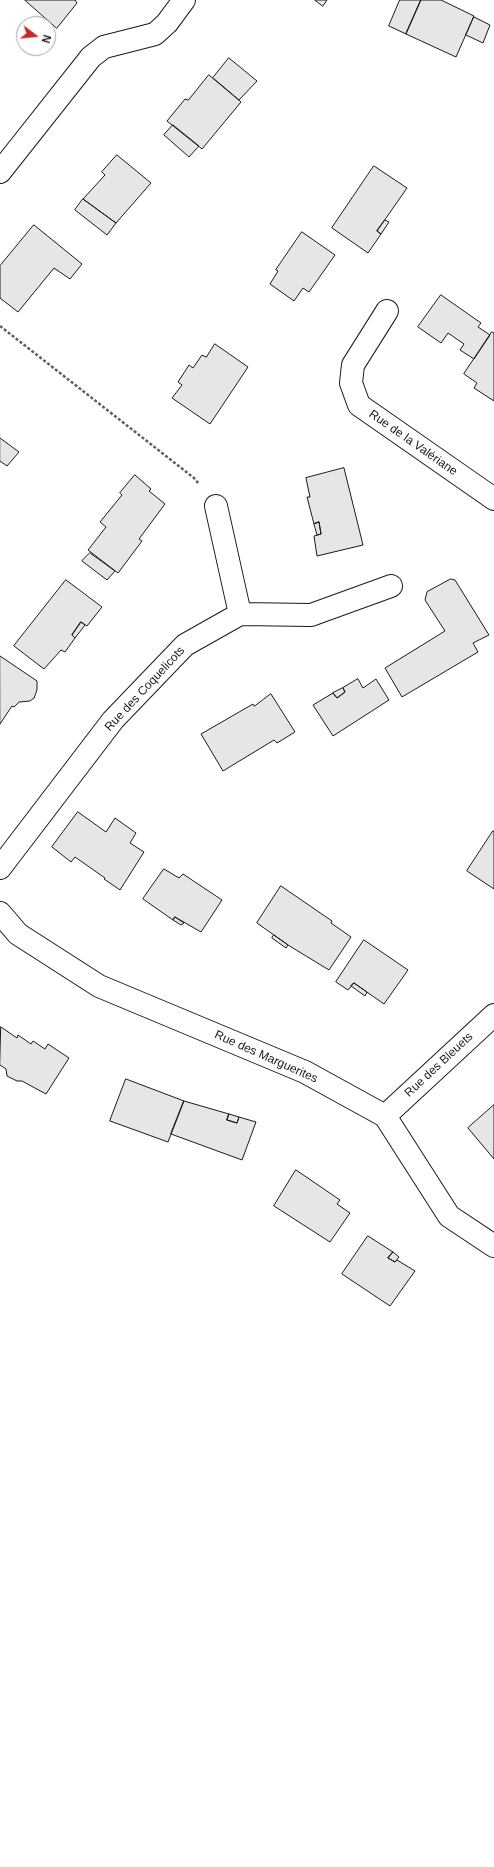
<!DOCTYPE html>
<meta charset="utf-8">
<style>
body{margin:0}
#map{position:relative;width:494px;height:1867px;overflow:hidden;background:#fff;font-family:Arial,sans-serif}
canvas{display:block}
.north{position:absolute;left:16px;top:16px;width:40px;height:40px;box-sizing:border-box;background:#fff;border:1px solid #a3a3a3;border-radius:50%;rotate:106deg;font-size:11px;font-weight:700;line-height:16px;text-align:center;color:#1a1a1a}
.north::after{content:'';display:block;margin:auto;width:14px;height:18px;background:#c62828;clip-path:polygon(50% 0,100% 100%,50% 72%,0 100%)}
</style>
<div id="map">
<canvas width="494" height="1867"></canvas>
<div class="north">N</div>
</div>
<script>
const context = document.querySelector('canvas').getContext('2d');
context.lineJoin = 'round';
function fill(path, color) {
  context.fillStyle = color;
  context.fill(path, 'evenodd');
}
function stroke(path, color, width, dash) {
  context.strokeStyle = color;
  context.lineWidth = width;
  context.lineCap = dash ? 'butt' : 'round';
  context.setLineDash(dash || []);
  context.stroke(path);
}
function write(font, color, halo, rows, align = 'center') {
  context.font = font + ' Arial,sans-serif';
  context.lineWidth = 3;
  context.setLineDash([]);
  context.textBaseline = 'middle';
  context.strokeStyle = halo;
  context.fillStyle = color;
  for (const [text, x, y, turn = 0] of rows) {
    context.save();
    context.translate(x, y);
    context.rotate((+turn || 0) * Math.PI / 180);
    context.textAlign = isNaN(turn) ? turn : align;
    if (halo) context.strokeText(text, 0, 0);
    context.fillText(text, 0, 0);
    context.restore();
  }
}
const building = new Path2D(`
 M 25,0 L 75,0 L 77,3 L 57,28 Z
 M 315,0 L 327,0 L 323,6 Z
 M 400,0 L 421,0 L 406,34 L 389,26 Z
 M 421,0 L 441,0 L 474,16 L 456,57 L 406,34 Z
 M 474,17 L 490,25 L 483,43 L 466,35 Z
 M 229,58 L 257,81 L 239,100 L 213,78 Z
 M 209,75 L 241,102 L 202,149 L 167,121 L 185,99 L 188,100 Z
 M 173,125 L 199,146 L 189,157 L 164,135 Z
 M 117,155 L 151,183 L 116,223 L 83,199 L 105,175 L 102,172 Z
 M 374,166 L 407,188 L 377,231 L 381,234 L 368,253 L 332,228 Z
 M 83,199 L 116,223 L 107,235 L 75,210 Z
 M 385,220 L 389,222 L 381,234 L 377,231 Z
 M 34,225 L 82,264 L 70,279 L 54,268 L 18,312 L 0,298 L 0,266 Z
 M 302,232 L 335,255 L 309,292 L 303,288 L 294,301 L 270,284 L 278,271 L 276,270 Z
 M 441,295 L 481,323 L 478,327 L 490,335 L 474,359 L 460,350 L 464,344 L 448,333 L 441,343 L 418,327 Z
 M 492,332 L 494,333 L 494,401 L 474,388 L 477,383 L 464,374 Z
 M 215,344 L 248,367 L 210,424 L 172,398 L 182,385 L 178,382 L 189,365 L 193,368 L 202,355 L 206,357 Z
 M 0,438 L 19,452 L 7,466 L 0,461 Z
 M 344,468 L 363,545 L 317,556 L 314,536 L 321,534 L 319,522 L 314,524 L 307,497 L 310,497 L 306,478 Z
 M 135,475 L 151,489 L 149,491 L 165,504 L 139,539 L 142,541 L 118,573 L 88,550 L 106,527 L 100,522 L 122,495 L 120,493 Z
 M 319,522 L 321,534 L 317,535 L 314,524 Z
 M 90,553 L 115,571 L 107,580 L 82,561 Z
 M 451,579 L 455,580 L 489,635 L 473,643 L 478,652 L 402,697 L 385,668 L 445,631 L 425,600 L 427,592 Z
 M 66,580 L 102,607 L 87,626 L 81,622 L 72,635 L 75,638 L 65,652 L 61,650 L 44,669 L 14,646 Z
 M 81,622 L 85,625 L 75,638 L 72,635 Z
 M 0,656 L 37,681 L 37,690 L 34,698 L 30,701 L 19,702 L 14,707 L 12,706 L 0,724 Z
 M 358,679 L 363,688 L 376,679 L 389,700 L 333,736 L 313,705 L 333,693 L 337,698 L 345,692 L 343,688 Z
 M 343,688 L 345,692 L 337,698 L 333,693 Z
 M 271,694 L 295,732 L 277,743 L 274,740 L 223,771 L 201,734 L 253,704 L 254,706 Z
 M 78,812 L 106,832 L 115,818 L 136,833 L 130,843 L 144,852 L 120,890 L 104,879 L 105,878 L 75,857 L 71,862 L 52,847 Z
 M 493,831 L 494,831 L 494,889 L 467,871 Z
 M 164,869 L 179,878 L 183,874 L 222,900 L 201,932 L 175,917 L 173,920 L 143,899 Z
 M 281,886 L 332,921 L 331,923 L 351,937 L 329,970 L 288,945 L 257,923 Z
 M 175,917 L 184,923 L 181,925 L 173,920 Z
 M 274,935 L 288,945 L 286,948 L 272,938 Z
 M 364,940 L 408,970 L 384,1004 L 354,983 L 348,990 L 336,982 Z
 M 354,983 L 367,992 L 365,996 L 351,986 Z
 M 1,1027 L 17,1038 L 18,1035 L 31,1044 L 33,1041 L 45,1049 L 48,1044 L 69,1058 L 46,1094 L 22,1081 L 17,1081 L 7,1076 L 6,1069 L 0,1065 Z
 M 126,1079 L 184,1101 L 168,1142 L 110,1121 Z
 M 184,1101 L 229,1114 L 227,1120 L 237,1123 L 239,1117 L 256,1122 L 242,1160 L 171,1134 Z
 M 494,1105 L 494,1159 L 468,1128 Z
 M 229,1114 L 239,1117 L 237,1123 L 227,1120 Z
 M 296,1170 L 340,1200 L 337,1204 L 350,1213 L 330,1242 L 274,1206 Z
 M 368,1236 L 393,1252 L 388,1258 L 395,1262 L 397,1260 L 415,1271 L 390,1306 L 342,1274 Z
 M 393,1252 L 399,1257 L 395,1262 L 388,1258 Z`);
const path = new Path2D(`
 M 0,326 L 194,478 L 199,484`);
const minor = new Path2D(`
 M 0,172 L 91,57 L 104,47 L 155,34 L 167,23 L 184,0
 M 387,311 L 353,365 L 351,383 L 359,405 L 494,499
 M 216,506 L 240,614
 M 0,868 L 113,720 L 185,645 L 240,614 L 311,615 L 391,586
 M 0,913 L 18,934 L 99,986 L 305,1072 L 385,1116 L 449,1216 L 494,1246
 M 385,1116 L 494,1015`);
const streetNames = [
 ["Rue de la Valériane",413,443,35],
 ["Rue des Coquelicots",145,689,-47],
 ["Rue des Marguerites",266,1057,24],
 ["Rue des Bleuets",439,1065,-43]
];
fill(building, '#e6e6e6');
stroke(building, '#1a1a1a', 1);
stroke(minor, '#1a1a1a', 24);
stroke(path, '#5f5f5f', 2.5, [3, 2]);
stroke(minor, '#fff', 22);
write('12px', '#1a1a1a', '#fff', streetNames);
</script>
